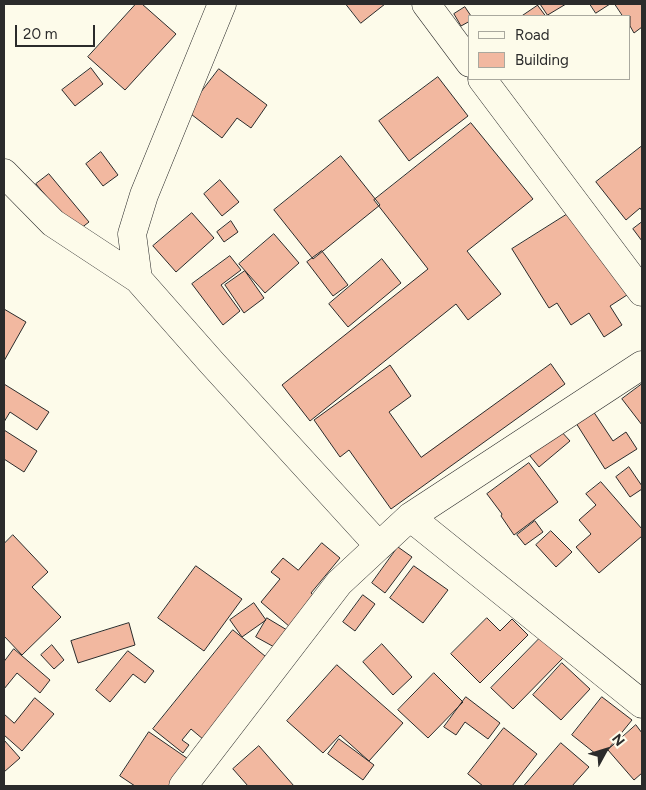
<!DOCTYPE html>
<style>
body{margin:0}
#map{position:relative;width:646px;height:790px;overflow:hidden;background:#fdfbea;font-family:Figtree,sans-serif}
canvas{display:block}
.frame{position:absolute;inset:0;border:5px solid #2b2b2b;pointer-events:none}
.legend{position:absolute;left:468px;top:15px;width:162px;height:65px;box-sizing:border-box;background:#fdfbea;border:1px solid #a9a89e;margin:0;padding:6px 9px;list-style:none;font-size:15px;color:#2b2b2b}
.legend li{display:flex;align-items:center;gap:10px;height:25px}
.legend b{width:25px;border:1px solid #a9a89e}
.north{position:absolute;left:581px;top:725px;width:50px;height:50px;-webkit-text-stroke:4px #fdfbea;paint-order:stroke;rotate:51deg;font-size:14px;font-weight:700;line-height:20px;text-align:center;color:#2b2b2b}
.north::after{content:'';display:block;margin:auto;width:18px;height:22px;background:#2b2b2b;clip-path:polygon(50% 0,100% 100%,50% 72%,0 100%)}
.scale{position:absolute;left:15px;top:25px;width:80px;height:22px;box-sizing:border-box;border:2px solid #2b2b2b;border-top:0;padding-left:6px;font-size:15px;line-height:18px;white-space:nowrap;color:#2b2b2b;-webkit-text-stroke:4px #fdfbea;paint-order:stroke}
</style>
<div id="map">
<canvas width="646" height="790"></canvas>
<div class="frame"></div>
<ul class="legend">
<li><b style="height:6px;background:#fdfbea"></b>Road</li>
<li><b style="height:14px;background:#f2b8a0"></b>Building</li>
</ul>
<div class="north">N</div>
<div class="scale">20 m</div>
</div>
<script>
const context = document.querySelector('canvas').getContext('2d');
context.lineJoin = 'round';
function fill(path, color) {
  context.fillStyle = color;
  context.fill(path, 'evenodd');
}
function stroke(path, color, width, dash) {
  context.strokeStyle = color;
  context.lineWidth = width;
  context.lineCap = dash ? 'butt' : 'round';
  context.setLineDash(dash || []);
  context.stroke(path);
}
const building = new Path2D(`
 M 136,4 L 142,4 L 176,34 L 125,90 L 88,57 Z
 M 346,4 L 385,4 L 361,23 Z
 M 537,4 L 566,4 L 546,16 Z
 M 540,4 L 548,16 L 522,16 Z
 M 590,4 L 610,4 L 596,13 Z
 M 615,4 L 642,4 L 642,27 L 634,33 L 630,26 L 630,16 L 623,16 Z
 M 465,7 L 471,16 L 470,21 L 461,26 L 454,14 Z
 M 91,68 L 103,84 L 75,106 L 62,90 Z
 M 219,69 L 267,105 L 251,128 L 237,118 L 222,138 L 187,111 Z
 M 438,77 L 468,116 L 409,161 L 379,121 Z
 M 471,123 L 533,199 L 467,251 L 501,294 L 468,320 L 456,304 L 310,421 L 282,385 L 428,269 L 374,200 Z
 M 642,146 L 642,211 L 640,208 L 626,220 L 596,182 Z
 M 101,152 L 118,175 L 103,186 L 86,164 Z
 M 341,156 L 380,205 L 313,259 L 274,210 Z
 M 49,174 L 89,222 L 76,232 L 36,184 Z
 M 220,180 L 239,202 L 222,216 L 204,194 Z
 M 574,210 L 627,295 L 610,306 L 622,325 L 604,337 L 589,313 L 571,325 L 557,303 L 549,308 L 512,249 Z
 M 192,213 L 214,238 L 176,272 L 153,246 Z
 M 231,221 L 238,232 L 224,242 L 217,232 Z
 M 642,222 L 642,241 L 633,229 Z
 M 274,234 L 299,263 L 265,293 L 239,264 Z
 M 322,251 L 348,285 L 333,296 L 307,262 Z
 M 230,256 L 241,270 L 221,285 L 240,311 L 223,325 L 192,284 Z
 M 382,259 L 401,283 L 348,327 L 329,304 Z
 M 245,271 L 264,298 L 244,313 L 225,285 Z
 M 4,309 L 26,322 L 4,361 Z
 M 551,364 L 565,384 L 391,509 L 349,450 L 340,457 L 314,420 L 390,365 L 411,396 L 389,412 L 421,457 Z
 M 4,384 L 49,412 L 37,430 L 10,412 L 4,422 Z
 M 642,384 L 642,425 L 622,399 Z
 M 593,411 L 613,441 L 626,432 L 637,449 L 605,469 L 576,423 Z
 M 4,430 L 37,451 L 24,472 L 4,459 Z
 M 560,430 L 570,441 L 539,467 L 530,456 Z
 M 529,463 L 558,502 L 514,535 L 501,516 L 502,514 L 487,494 Z
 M 629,467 L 642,486 L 642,489 L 630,497 L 616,477 Z
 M 601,482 L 642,529 L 642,536 L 599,573 L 576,547 L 591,534 L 579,520 L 596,505 L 586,494 Z
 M 535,521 L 543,532 L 525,545 L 517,535 Z
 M 551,531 L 572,552 L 556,567 L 536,545 Z
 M 13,535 L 48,572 L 32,587 L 61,617 L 22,655 L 4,636 L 4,544 Z
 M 322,543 L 340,558 L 311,593 L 322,603 L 297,633 L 261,602 L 280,579 L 271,572 L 283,558 L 298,570 Z
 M 398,547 L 412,557 L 385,593 L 372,583 Z
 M 196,566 L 242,599 L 204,651 L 158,618 Z
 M 414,566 L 448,590 L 423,623 L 390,598 Z
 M 363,595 L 375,604 L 355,631 L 343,622 Z
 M 254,603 L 266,620 L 242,637 L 230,620 Z
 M 267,618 L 287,630 L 276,648 L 256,637 Z
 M 487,618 L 500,631 L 512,619 L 528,635 L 480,683 L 451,654 Z
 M 129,623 L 135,645 L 78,663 L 71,641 Z
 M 233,630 L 276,665 L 210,745 L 191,729 L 182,740 L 189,745 L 183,753 L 153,729 Z
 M 541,637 L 563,658 L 513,709 L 491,688 Z
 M 382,644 L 412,677 L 393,695 L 363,662 Z
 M 52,645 L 64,660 L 54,669 L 41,655 Z
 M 14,649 L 50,680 L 40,693 L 17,673 L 4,689 L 4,662 Z
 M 128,651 L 154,671 L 145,683 L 133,674 L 110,702 L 96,690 Z
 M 562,663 L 590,689 L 561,720 L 533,695 Z
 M 337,665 L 403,723 L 369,761 L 340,735 L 323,753 L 287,721 Z
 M 434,673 L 463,702 L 428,738 L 398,710 Z
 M 466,697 L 500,723 L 488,739 L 465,722 L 456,735 L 444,727 Z
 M 602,697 L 632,720 L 601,758 L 572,735 Z
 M 35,698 L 54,714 L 22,751 L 4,735 L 4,714 L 14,723 Z
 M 636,725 L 642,733 L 642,773 L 634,780 L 608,750 Z
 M 504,728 L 537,754 L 512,786 L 483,786 L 468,774 Z
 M 149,732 L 194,763 L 178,786 L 135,786 L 120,776 Z
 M 339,739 L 374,765 L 363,780 L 328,754 Z
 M 4,740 L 20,758 L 4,772 Z
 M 561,743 L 589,767 L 572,786 L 524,786 Z
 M 259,746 L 294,786 L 248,786 L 233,769 Z`);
const minor = new Path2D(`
 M 222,4 L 144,195 L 132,234 L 138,279 L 212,363 L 379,546
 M 426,4 L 470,63
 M 482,79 L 642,292
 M 4,173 L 53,223 L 138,279
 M 410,517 L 642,704
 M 183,786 L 339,583 L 410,517 L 642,365`);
fill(building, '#f2b8a0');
stroke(building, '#2b2b2b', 1);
stroke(minor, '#2b2b2b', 29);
stroke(minor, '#fdfbea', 28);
</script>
